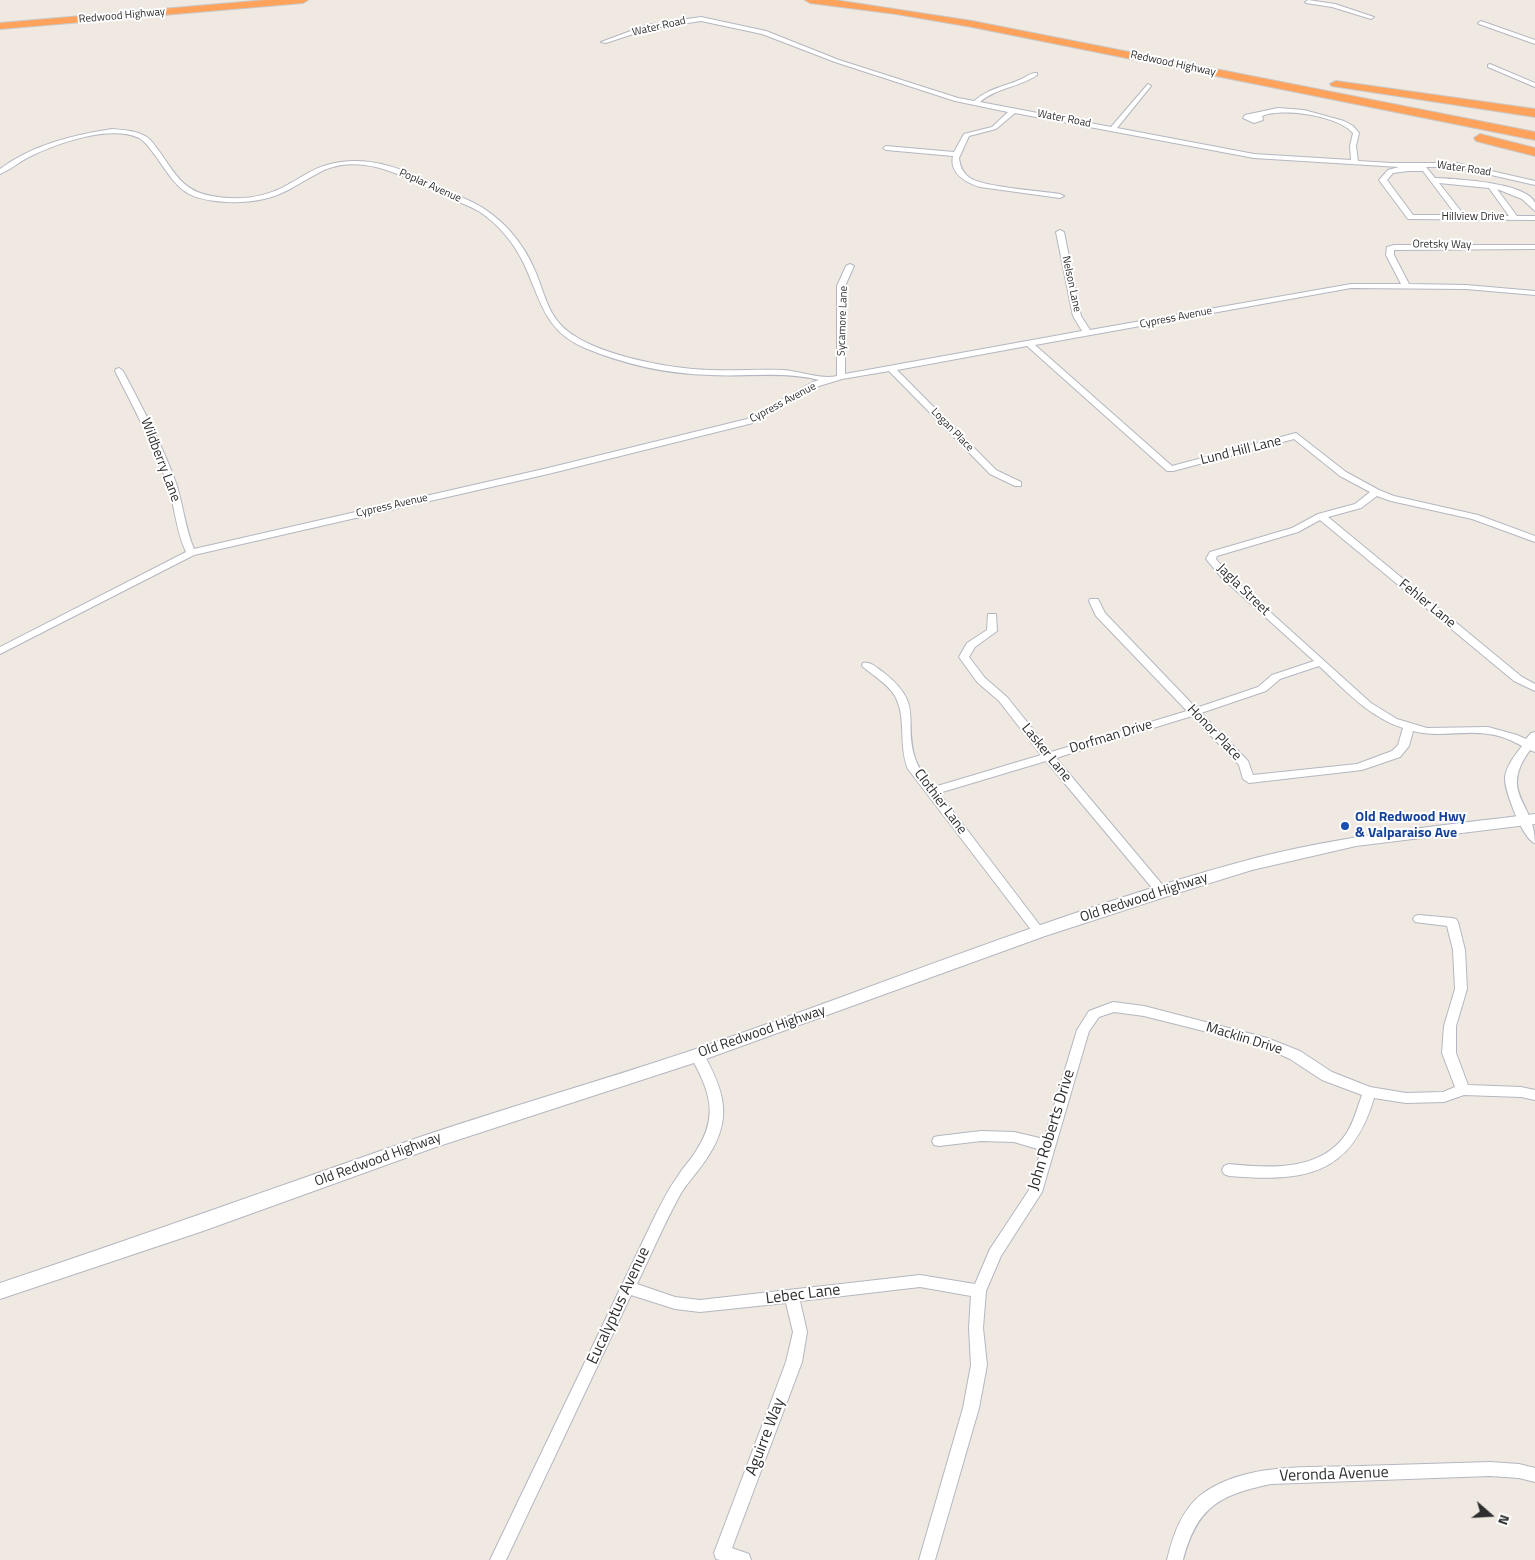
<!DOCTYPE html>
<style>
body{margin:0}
#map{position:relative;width:1535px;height:1560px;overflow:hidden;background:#efe9e1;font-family:"Titillium Web",sans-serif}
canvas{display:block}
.north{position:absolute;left:1465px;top:1490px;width:50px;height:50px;-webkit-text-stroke:4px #fff;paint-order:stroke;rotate:109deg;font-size:14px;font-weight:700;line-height:20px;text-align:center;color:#2e2e2e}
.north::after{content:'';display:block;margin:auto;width:18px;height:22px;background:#2e2e2e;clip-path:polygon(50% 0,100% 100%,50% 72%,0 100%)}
</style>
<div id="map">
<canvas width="1535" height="1560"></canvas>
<div class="north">N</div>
</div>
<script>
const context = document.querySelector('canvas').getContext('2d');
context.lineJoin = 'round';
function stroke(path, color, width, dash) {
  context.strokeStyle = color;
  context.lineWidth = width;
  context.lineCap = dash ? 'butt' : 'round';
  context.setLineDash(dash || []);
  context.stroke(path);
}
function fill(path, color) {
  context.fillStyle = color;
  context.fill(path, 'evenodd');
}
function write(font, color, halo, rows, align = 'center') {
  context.font = font + ' "Titillium Web",sans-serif';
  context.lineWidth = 4;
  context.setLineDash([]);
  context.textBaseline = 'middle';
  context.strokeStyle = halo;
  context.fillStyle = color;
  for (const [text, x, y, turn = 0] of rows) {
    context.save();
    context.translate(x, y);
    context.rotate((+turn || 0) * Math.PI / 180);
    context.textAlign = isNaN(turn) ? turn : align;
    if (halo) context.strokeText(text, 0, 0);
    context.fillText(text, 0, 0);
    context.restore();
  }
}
const street = new Path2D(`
 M 1308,0 L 1335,4 L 1374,17 L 1371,19 L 1332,7 L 1306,3 L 1305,2 Z
 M 701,17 L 766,31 L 839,60 L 958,98 L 974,101 C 987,89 1003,87 1019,80 C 1025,78 1031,72 1037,73 L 1037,75 C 1020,87 996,88 980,102 L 1111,127 L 1148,84 L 1151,86 L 1117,128 L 1254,154 L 1351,160 L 1350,146 L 1353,133 C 1338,116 1283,107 1262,116 L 1263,120 L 1254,123 L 1243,118 L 1245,115 L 1278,108 L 1304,110 L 1344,121 L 1353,126 L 1359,133 L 1356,146 L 1358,161 L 1392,163 L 1456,163 L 1535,181 L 1535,185 L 1456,167 L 1426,167 L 1435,178 C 1455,179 1527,182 1535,203 C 1535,204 1535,210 1535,211 L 1522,199 L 1497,189 L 1517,216 L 1535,216 L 1535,220 L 1408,219 L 1379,180 L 1388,170 L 1399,167 L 1254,158 L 1015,113 L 996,129 L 969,136 L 959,158 C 960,167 963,173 970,178 C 984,187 1040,191 1060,194 L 1064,196 L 1060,198 L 980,187 C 966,183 949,173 953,156 L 886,150 L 883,148 L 886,146 L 954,152 L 964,134 L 992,127 L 1008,112 L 955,101 L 835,62 L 762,34 L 701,21 L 648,29 L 606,43 L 601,42 L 647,25 ZM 1408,171 L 1423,171 L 1456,215 L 1413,215 L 1387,180 L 1393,173 ZM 1439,183 L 1489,188 L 1509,216 L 1464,215 Z
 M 1481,21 L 1535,40 L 1535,44 L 1479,24 L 1478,23 Z
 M 1490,64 L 1535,83 L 1535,87 L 1488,67 L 1488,65 Z
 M 112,129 C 123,130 134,130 145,136 C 151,139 155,146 159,151 C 175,173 182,191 212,196 C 239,201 265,198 289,184 C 302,177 314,168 327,165 C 378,150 427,181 472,202 C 501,216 524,243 536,273 C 543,290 547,309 559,323 C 585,354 670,369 710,370 C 734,371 758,369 783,370 C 799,371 822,380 837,376 L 837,286 L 846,266 L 850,264 L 854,266 L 845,286 L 845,374 L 1082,331 L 1073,316 L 1056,232 L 1060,230 L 1064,232 L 1081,316 L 1090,330 L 1351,284 L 1401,284 L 1386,255 L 1387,247 L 1394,245 L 1535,245 L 1535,249 L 1394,250 L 1394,255 L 1409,284 L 1466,285 L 1535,291 L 1535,295 L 1466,289 L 1351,288 L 1035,345 L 1172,466 L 1296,433 L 1346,472 L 1379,490 L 1394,496 L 1478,515 L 1535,536 L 1535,542 L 1472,519 L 1391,501 L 1377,496 L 1361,508 L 1328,517 L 1522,677 L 1535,684 L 1535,691 L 1514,681 L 1320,520 L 1298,532 L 1217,556 L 1216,559 L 1228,574 L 1371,703 L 1397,719 L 1427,728 L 1488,727 L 1517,735 L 1526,739 L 1531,733 L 1535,732 L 1535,752 L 1530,750 C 1498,794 1535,802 1535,843 C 1523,840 1504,790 1505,777 C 1507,765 1515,755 1522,746 C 1511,740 1500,735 1488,734 C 1463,730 1438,738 1413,731 L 1409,746 L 1400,757 L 1362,770 L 1249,783 L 1243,779 L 1239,765 L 1192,716 L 1056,758 L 1166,889 L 1168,892 L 1166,895 L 1158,895 L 1046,761 L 939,793 L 1045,932 L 1043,935 L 1035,935 L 908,769 C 898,745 907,718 895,696 C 888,684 874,676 863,667 L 862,665 L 863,663 C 871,661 877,668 883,672 C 925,705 903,719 915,758 C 918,769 927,778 934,787 L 1041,755 L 999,701 L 977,682 L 959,657 L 967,643 L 987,630 L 988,614 L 996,614 L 997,631 L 975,647 L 969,657 L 985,678 L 1007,697 L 1051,752 L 1187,711 L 1096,616 L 1089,601 L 1090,599 L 1098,599 L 1105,613 L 1196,708 L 1258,687 L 1272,675 L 1314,661 L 1222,578 L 1206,559 L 1210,552 L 1292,528 L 1318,514 L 1355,504 L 1370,492 L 1340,476 L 1294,439 L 1173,471 L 1167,471 L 1027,346 L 897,370 L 996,470 L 1021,482 L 1021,486 L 1015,486 L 990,474 L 889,371 L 842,379 L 819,386 L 753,423 L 548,474 L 194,555 L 0,654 L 0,647 L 186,552 C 176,531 175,507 168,486 C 154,446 134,408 115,371 L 116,369 L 119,368 L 123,371 C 142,407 162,444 176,483 C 183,504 185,528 194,549 L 548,468 L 747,419 L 813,382 L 819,380 C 783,371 747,377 710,375 C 668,374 623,364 585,348 C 543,330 541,299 523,262 C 514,243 498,224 480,212 C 468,205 454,200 441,194 C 405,177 364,153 324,170 C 312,176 301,183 290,189 C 270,200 249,203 226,202 C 182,199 178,188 155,155 C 150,149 146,142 139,138 C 110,124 55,144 29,157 C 19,162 10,170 0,174 L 0,169 C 32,145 73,135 112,129 ZM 1319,666 C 1345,690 1369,717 1403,728 L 1398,745 L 1392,751 L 1357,764 L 1253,775 L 1248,761 L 1201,713 L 1266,691 L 1280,679 Z
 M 1419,915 L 1452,918 L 1456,919 L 1458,922 L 1465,950 L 1467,989 L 1456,1026 L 1456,1053 L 1468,1085 L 1521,1087 L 1535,1090 L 1535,1100 L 1521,1097 L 1464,1095 L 1444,1102 L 1406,1103 L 1374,1098 C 1351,1177 1302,1182 1229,1176 L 1224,1174 L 1222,1170 L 1224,1166 L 1229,1164 C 1269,1168 1320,1172 1346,1134 C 1354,1122 1357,1108 1362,1095 L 1322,1080 L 1290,1059 L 1259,1045 L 1144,1016 L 1114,1012 L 1099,1017 L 1089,1031 L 1042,1192 L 1001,1256 L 986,1291 L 983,1328 L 987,1365 L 979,1408 L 935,1560 L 919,1560 L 963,1408 L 971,1365 L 969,1328 L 971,1296 L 920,1287 L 800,1301 L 807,1332 L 802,1362 L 732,1548 L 749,1554 L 751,1560 L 720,1560 L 716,1559 L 714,1553 L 786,1362 L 793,1332 L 786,1303 L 700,1312 L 675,1309 L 631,1295 L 506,1560 L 490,1560 L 655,1216 C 662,1202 669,1188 678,1176 C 683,1167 691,1160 696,1151 C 720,1115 709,1090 690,1055 L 692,1051 L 697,1050 L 702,1051 C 725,1092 734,1120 705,1161 C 697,1173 687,1183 680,1195 C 664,1224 651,1255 637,1284 L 675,1297 L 700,1300 L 920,1275 L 975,1284 L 990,1249 L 1029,1190 L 1041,1150 L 1014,1142 L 981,1141 L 939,1146 L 934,1145 L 932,1141 L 934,1137 L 939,1136 L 981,1131 L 1014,1132 L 1044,1139 L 1077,1030 L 1089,1011 L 1113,1002 L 1144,1006 L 1267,1038 L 1300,1051 L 1332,1072 L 1370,1087 L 1406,1093 L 1443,1092 L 1455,1087 L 1442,1053 L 1444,1026 L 1455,989 L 1453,950 L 1447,926 L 1415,922 L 1413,919 L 1415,916 Z
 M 1490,1462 L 1519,1464 L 1535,1468 L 1535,1482 L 1519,1478 L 1490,1476 L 1271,1484 C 1219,1495 1197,1507 1183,1560 L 1167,1560 C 1173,1536 1181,1510 1202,1494 C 1246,1462 1309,1468 1361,1466 C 1404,1465 1447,1463 1490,1462 Z`);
const secondary = new Path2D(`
 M 1535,814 L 1535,824 L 1356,846 L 1252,870 L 1168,896 L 1045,936 L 703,1060 L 433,1148 L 203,1231 L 0,1299 L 0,1283 C 141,1236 280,1186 420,1137 C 509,1107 600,1081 690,1051 C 876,988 1058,911 1248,860 C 1342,835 1439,826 1535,814 Z`);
const highway = new Path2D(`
 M 266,0 L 308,0 L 303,3 L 0,29 L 0,23 Z
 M 805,0 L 835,0 L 972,21 L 1535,132 L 1535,140 L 972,27 L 896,14 L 810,3 Z
 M 1336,81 L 1535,109 L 1535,117 L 1332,86 L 1330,84 Z
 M 1480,134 L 1535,148 L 1535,156 L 1476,141 L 1474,138 Z`);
const markers = [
 [1345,826,5,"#1a4fb4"]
];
const farStreetnames = [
 ["Redwood Highway",122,16,-5],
 ["Water Road",659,27,-13],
 ["Redwood Highway",1173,64,12],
 ["Water Road",1064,119,11],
 ["Water Road",1464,169,8],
 ["Poplar Avenue",430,186,24],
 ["Hillview Drive",1473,217],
 ["Oretsky Way",1442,245,1],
 ["Nelson Lane",1071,284,78],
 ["Cypress Avenue",1176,318,-11],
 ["Sycamore Lane",843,321,-88],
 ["Cypress Avenue",783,403,-28],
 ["Logan Place",952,430,46],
 ["Cypress Avenue",392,506,-13]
];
const streetNames = [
 ["Lund Hill Lane",1241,451,-14],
 ["Wildberry Lane",160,460,69],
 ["Jagla Street",1243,590,44],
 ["Fehler Lane",1427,604,39],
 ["Honor Place",1214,733,46],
 ["Dorfman Drive",1111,737,-17],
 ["Lasker Lane",1046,753,51],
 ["Clothier Lane",940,802,53],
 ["Old Redwood Highway",1144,898,-18],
 ["Old Redwood Highway",762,1032,-19],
 ["Macklin Drive",1244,1039,17],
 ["Old Redwood Highway",378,1160,-20]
];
const transitNames = [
 ["Old Redwood Hwy",1355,818],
 ["& Valparaiso Ave",1355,834]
];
const nearStreetnames = [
 ["John Roberts Drive",1052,1130,-73],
 ["Lebec Lane",803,1295,-7],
 ["Eucalyptus Avenue",619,1306,-65],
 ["Aguirre Way",766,1437,-69],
 ["Veronda Avenue",1334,1475,-2]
];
stroke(street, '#b4b7c1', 2);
stroke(secondary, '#b4b7c1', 2);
stroke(highway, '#c9c9c9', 2);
fill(street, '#fff');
fill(secondary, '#fff');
fill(highway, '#ffa35c');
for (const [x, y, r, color] of markers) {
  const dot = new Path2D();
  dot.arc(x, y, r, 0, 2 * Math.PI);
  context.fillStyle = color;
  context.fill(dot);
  stroke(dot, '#fff', 2);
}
write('11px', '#2e2e2e', '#fff', farStreetnames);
write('14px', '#2e2e2e', '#fff', streetNames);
write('bold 14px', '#164399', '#fff', transitNames, 'left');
write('16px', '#2e2e2e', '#fff', nearStreetnames);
</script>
